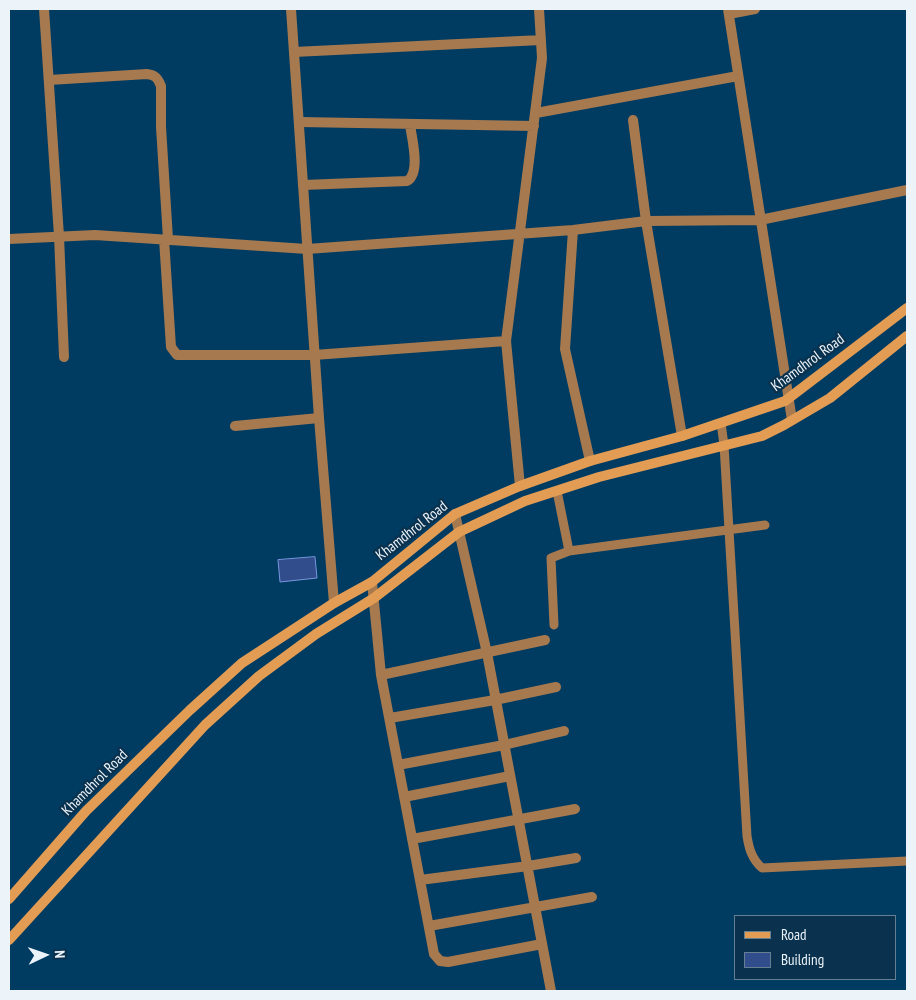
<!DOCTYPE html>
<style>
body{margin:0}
#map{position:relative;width:916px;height:1000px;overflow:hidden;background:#003b62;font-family:"PT Sans Narrow",sans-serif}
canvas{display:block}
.frame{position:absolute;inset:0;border:10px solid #ecf3f9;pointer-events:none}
.legend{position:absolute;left:734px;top:915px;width:162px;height:65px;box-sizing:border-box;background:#0a314d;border:1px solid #647f92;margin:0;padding:6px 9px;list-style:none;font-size:15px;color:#ecf3f9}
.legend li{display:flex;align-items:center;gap:10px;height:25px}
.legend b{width:25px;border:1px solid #647f92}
.north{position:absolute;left:20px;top:930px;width:50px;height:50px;-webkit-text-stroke:4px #0a314d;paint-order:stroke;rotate:87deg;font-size:14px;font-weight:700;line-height:20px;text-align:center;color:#ecf3f9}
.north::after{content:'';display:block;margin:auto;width:18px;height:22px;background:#ecf3f9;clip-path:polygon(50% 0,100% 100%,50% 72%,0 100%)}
</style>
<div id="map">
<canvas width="916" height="1000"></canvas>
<div class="frame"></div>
<ul class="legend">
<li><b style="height:6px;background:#e39c53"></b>Road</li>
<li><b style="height:14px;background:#324d8c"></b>Building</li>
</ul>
<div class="north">N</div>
</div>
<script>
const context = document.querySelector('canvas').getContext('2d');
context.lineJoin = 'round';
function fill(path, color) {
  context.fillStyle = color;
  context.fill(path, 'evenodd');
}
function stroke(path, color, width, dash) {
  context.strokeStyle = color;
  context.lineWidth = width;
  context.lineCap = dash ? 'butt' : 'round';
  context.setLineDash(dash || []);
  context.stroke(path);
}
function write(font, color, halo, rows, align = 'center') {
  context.font = font + ' "PT Sans Narrow",sans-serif';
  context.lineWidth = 4.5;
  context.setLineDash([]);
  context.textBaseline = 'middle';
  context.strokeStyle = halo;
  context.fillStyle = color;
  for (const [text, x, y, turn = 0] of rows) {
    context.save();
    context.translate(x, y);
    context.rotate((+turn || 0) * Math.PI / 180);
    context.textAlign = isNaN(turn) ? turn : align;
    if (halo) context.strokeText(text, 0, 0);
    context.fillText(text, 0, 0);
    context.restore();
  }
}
const building = new Path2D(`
 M 315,557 L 317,578 L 280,582 L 278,560 Z`);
const service = new Path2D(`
 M 721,423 L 724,445 L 747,836 C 749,849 752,859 762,868 L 907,861
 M 557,491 L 569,551 L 765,525
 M 554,625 L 551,558 L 569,551`);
const minor = new Path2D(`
 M 44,9 L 59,236 L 64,357
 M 728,9 L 792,420
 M 729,14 L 755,9
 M 294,52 L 541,40
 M 49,80 L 147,74 C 155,75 158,78 161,86 L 161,127 L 168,239
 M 536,113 L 738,76
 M 633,120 L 646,221 L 682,436
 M 299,122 L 534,126
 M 303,185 L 407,181 C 421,173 412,139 410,125
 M 573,230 L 565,349 L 590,461
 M 9,239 L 95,235 L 307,249 L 573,230 L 646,221 L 760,220 L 907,190
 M 164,239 L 171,347 L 177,355 L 314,355 L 506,341
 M 235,426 L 319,418
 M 520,486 L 506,341 L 542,58 L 539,9
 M 455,514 L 487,653 L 551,991
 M 372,582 L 381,675 L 434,954 L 440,961 L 448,962 L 542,944
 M 381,675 L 545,640
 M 390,718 L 495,700 L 556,687
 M 398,765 L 504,745 L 564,731
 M 404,797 L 510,776
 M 412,839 L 575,809
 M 420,880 L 528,866 L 576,858
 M 429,926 L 592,897`);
const tertiary = new Path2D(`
 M 291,9 L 319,418 L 334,603`);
const secondary = new Path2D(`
 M 9,899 L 86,811 L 190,710 L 242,663 L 334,603 L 372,582 L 455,514 L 520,486 L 590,461 L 682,436 L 785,401 L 907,308
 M 9,940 L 205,725 L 259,676 L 316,634 L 374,598 L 459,532 L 525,501 L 599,477 L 762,436 L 784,425 L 830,398 L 907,336`);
const streetNames = [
 ["Khamdhrol Road",808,363,-36],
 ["Khamdhrol Road",412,531,-38],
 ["Khamdhrol Road",95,783,-45]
];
fill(building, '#324d8c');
stroke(building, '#7797dc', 1);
stroke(service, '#a6794e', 9);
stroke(minor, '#a6794e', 10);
stroke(tertiary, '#a6794e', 10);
stroke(secondary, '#e39c53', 10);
write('15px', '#ecf3f9', '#0a314d', streetNames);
</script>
